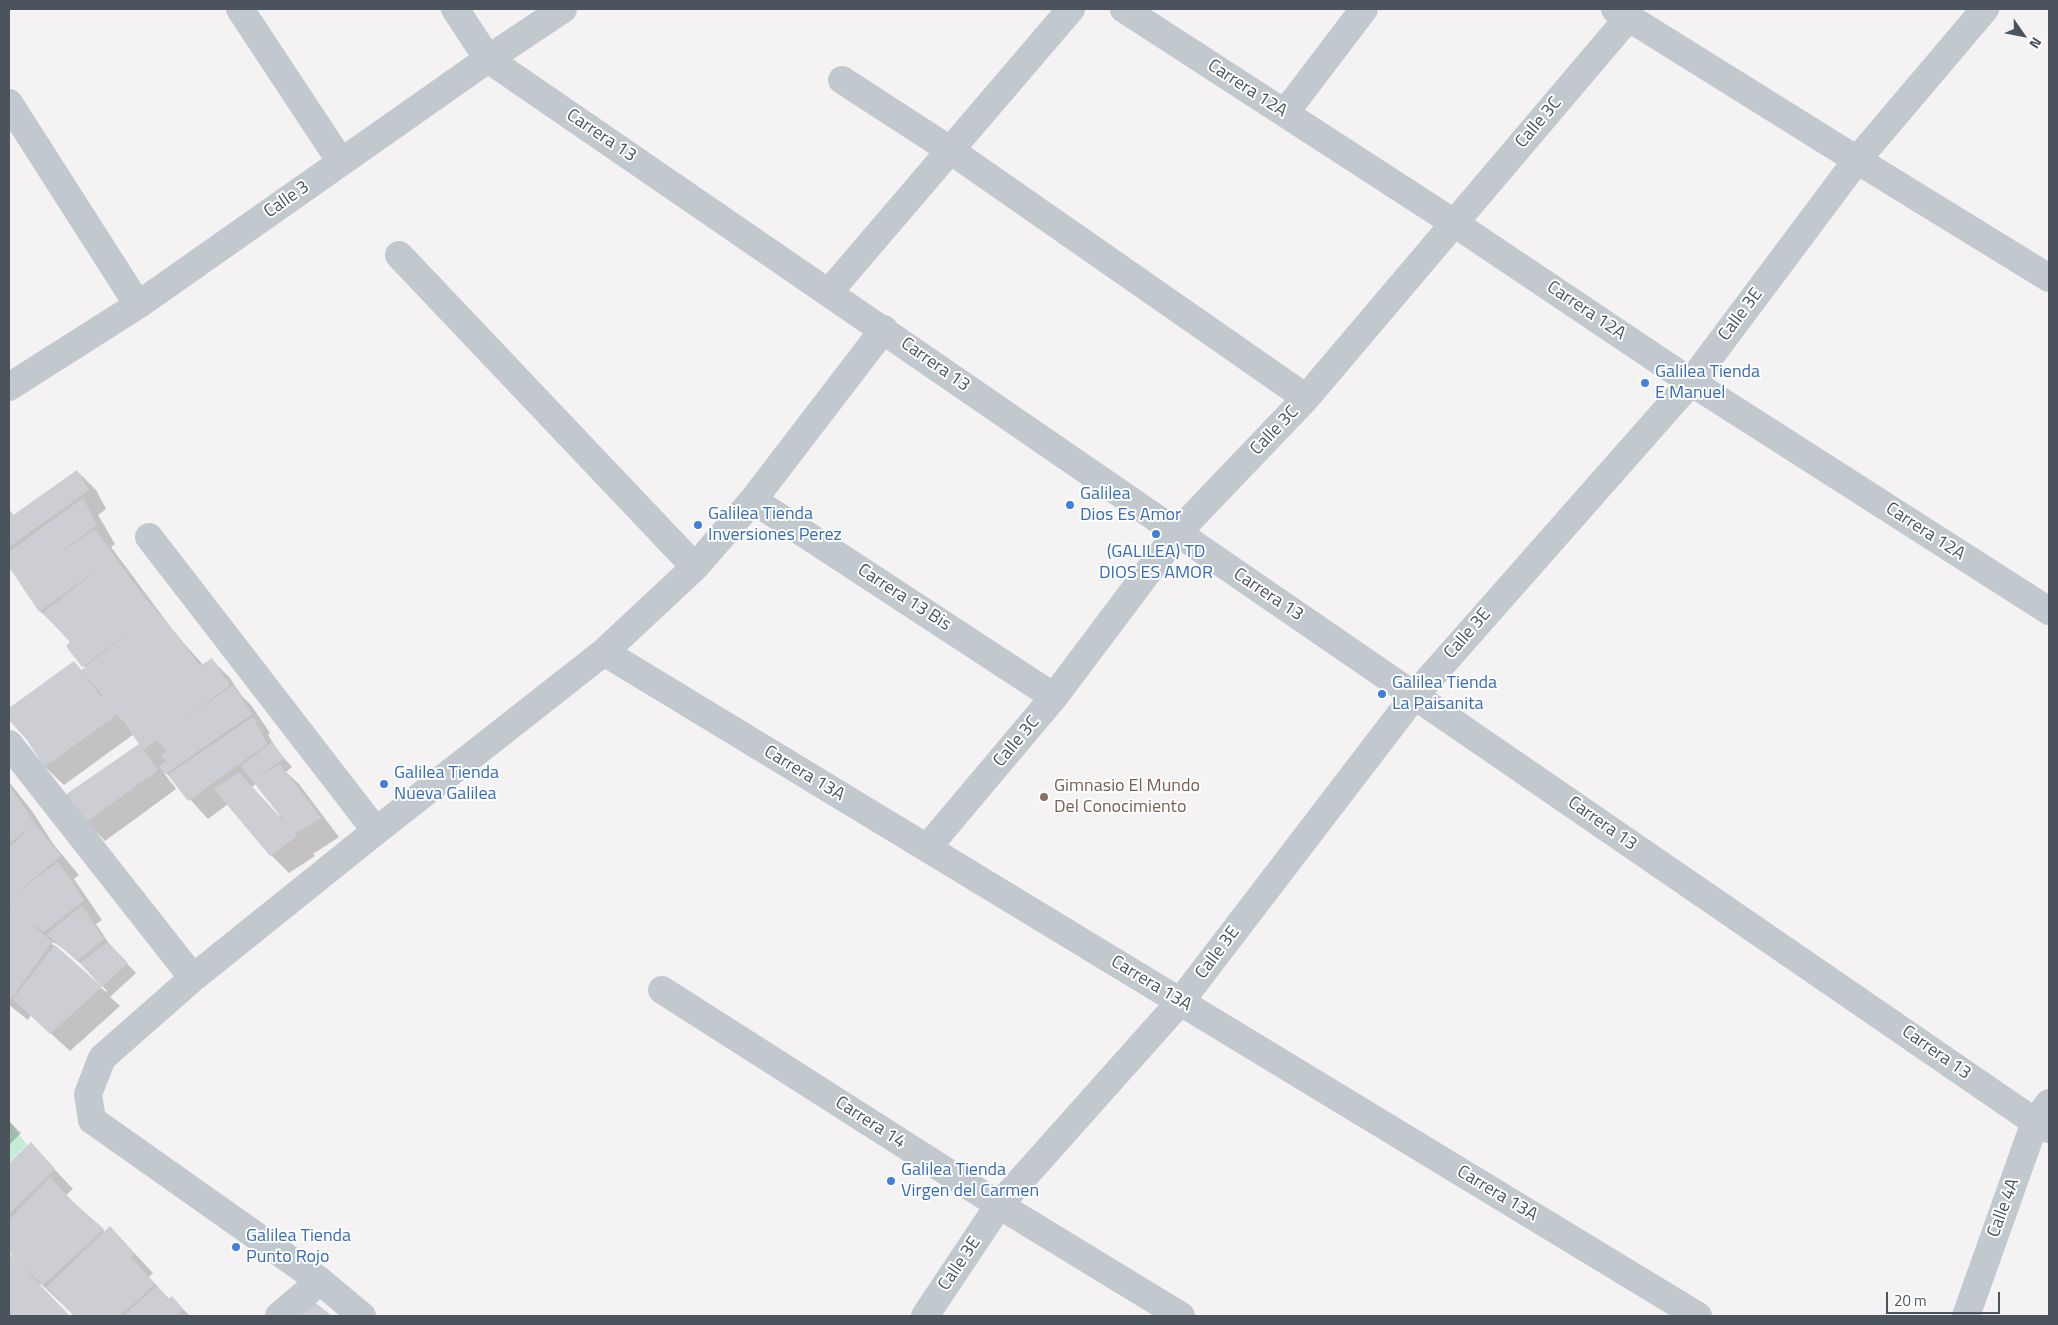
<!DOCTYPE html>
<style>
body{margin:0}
#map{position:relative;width:2058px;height:1325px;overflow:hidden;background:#f4f2f2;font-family:"Titillium Web",sans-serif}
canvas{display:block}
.frame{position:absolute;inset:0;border:10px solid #4b545d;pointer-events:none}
.north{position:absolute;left:1998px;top:10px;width:50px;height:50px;-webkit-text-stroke:4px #fff;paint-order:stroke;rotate:123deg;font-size:14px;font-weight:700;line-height:20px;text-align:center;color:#4b545d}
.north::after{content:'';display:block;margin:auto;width:18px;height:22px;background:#4b545d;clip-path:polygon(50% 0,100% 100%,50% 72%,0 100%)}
.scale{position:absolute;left:1886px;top:1292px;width:114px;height:22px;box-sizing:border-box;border:2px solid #4b545d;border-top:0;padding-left:6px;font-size:15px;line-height:18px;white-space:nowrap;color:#4b545d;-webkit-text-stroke:4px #fff;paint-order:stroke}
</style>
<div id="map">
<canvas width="2058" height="1325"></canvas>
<div class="frame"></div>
<div class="north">N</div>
<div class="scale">20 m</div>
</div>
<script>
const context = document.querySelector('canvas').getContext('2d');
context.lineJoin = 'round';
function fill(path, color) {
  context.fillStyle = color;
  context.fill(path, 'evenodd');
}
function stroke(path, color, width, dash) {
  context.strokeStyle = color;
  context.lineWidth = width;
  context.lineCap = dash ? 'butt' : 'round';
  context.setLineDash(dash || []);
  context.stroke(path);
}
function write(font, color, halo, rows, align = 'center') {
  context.font = font + ' "Titillium Web",sans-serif';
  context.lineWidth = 4;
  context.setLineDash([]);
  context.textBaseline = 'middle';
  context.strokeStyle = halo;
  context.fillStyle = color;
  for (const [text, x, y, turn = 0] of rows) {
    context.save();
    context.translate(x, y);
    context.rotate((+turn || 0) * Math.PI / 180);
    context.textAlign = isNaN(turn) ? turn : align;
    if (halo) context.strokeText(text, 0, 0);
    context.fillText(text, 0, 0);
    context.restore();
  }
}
const green = new Path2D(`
 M 9,1121 L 27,1145 L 9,1162 Z`);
const shadow = new Path2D(`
 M 77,471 L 96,490 L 106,509 L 98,515 L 115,544 L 111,547 L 175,633 L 204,666 L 212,660 L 230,678 L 241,695 L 251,705 L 270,733 L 268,735 L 278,751 L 292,767 L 286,772 L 299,784 L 339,837 L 313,854 L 315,856 L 289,873 L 271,855 L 228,804 L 208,819 L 165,772 L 164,773 L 176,789 L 105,841 L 86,822 L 141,744 L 134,734 L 64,785 L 45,767 L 28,740 L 9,718 L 9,709 L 74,663 L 82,671 L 85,668 L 72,642 L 40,611 L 9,565 L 9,509 L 14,516 ZM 257,783 L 280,815 L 279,816 L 252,787 Z
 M 9,782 L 32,811 L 54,845 L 79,875 L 74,879 L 102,920 L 96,924 L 112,948 L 136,973 L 110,997 L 120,1006 L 70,1051 L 31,1015 L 28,1020 L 9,1005 ZM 53,942 L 64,949 L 87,969 L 107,991 L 106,992 L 58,949 L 52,944 Z
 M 9,1121 L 21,1133 L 9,1145 Z
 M 31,1144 L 73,1189 L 66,1195 L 105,1232 L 110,1227 L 153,1273 L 149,1277 L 170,1300 L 172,1298 L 190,1316 L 75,1316 L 41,1284 L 39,1285 L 69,1316 L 9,1316 L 9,1255 L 16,1261 L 17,1260 L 9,1250 L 9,1164 Z`);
const building = new Path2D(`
 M 77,470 L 89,490 L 9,547 L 9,511 L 12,516 Z
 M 83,498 L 97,525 L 50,560 L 95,529 L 141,593 L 180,638 L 200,666 L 212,658 L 230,685 L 180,723 L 233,685 L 252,714 L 165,774 L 159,766 L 167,761 L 161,756 L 166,750 L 156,740 L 143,750 L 158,770 L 85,823 L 65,795 L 139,744 L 124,722 L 117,715 L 44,767 L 27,740 L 9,720 L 9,708 L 74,661 L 81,670 L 138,626 L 82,667 L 66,646 L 70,642 L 43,613 L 103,565 L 39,612 L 9,567 L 9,552 ZM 82,672 L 103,695 L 101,697 Z
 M 253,717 L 267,744 L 188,801 L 168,775 Z
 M 272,742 L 284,758 L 257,778 L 280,764 L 321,818 L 295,834 L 297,836 L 270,856 L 214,789 L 239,772 L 291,830 L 241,766 Z
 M 9,785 L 36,825 L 61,856 L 13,895 L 58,862 L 84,900 L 44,932 L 28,920 L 52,942 L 9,1002 L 9,904 L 15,908 L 9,903 L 9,847 L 32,827 L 9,843 Z
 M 82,906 L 104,939 L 77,961 L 47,934 Z
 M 108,942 L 128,963 L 50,1034 L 13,999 L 55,945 L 101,986 L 80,963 Z
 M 31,1142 L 55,1169 L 9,1214 L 9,1163 Z
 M 50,1177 L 74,1203 L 104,1229 L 43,1285 L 20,1264 L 70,1316 L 9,1316 L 9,1253 L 15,1259 L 9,1251 L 9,1220 Z
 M 110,1226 L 135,1254 L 131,1257 L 155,1284 L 120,1316 L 74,1316 L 47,1287 Z
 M 157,1286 L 168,1299 L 172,1296 L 183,1309 L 175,1316 L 123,1316 Z
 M 307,1296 L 332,1316 L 284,1316 Z`);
const minor = new Path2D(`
 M 240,9 L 341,162
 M 455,9 L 488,59 L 2035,1122 L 2049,1129
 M 1124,9 L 1454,223 L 1691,382 L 2049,611
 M 1615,9 L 1857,160 L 2049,278
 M 842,80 L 950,150 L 1306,398
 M 9,103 L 138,305
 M 1285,113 L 1364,9
 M 399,255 L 695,567
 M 829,292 L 1071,9
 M 9,387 L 138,305 L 488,59 L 563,9
 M 753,500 L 1054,697
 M 149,537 L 376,831
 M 604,652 L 1698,1316
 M 9,744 L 193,978
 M 927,848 L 1054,697 L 1178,532 L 1306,398 L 1629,17
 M 662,990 L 999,1205 L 1181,1316
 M 279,1316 L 320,1281
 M 362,1316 L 320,1281 L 92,1120 L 88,1094 L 102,1058 L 193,978 L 376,831 L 604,652 L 695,567 L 753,500 L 884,329
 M 925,1316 L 999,1205 L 1180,1002 L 1415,695 L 1691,382 L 1857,160 L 1985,9
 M 1966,1316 L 2035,1122 L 2049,1103`);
const markers = [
 [1645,383,5,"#3f7fe0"],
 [1070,505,5,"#3f7fe0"],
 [698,525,5,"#3f7fe0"],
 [1156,534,5,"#3f7fe0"],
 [1382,694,5,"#3f7fe0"],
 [384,784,5,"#3f7fe0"],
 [1044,797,5,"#8d6e63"],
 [891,1181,5,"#3f7fe0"],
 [236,1247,5,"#3f7fe0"]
];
const streetNames = [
 ["Carrera 12A",1247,89,33],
 ["Calle 3C",1539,123,-50],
 ["Carrera 13",601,136,34],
 ["Calle 3",287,200,-35],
 ["Carrera 12A",1586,311,34],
 ["Calle 3E",1741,315,-53],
 ["Carrera 13",935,365,35],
 ["Calle 3C",1275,431,-46],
 ["Carrera 12A",1925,532,33],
 ["Carrera 13",1268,595,34],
 ["Carrera 13 Bis",904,598,33],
 ["Calle 3E",1468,634,-49],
 ["Calle 3C",1017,742,-50],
 ["Carrera 13A",804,774,31],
 ["Carrera 13",1602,824,35],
 ["Calle 3E",1218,953,-53],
 ["Carrera 13A",1151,984,31],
 ["Carrera 13",1936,1053,35],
 ["Carrera 14",870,1123,33],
 ["Carrera 13A",1497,1194,31],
 ["Calle 4A",2004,1208,-70],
 ["Calle 3E",960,1264,-56]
];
const shopNames = [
 ["Galilea Tienda",1655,373],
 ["E Manuel",1655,394],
 ["Galilea",1080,495],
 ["Dios Es Amor",1080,516],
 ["Galilea Tienda",708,515],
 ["Inversiones Perez",708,536],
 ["(GALILEA) TD",1156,553,"center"],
 ["DIOS ES AMOR",1156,574,"center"],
 ["Galilea Tienda",1392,684],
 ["La Paisanita",1392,705],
 ["Galilea Tienda",394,774],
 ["Nueva Galilea",394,795],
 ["Galilea Tienda",901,1171],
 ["Virgen del Carmen",901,1192],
 ["Galilea Tienda",246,1237],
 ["Punto Rojo",246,1258]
];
const educationNames = [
 ["Gimnasio El Mundo",1054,787],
 ["Del Conocimiento",1054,808]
];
fill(green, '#c6ebd6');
fill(shadow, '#0003');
fill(building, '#ccced3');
stroke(minor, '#c1c9ce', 28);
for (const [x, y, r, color] of markers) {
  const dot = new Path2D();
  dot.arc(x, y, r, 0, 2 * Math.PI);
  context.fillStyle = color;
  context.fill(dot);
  stroke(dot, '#fff', 2);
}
write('18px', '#4b545d', '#fff', streetNames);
write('18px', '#366cbe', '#fff', shopNames, 'left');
write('18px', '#785e54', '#fff', educationNames, 'left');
</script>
